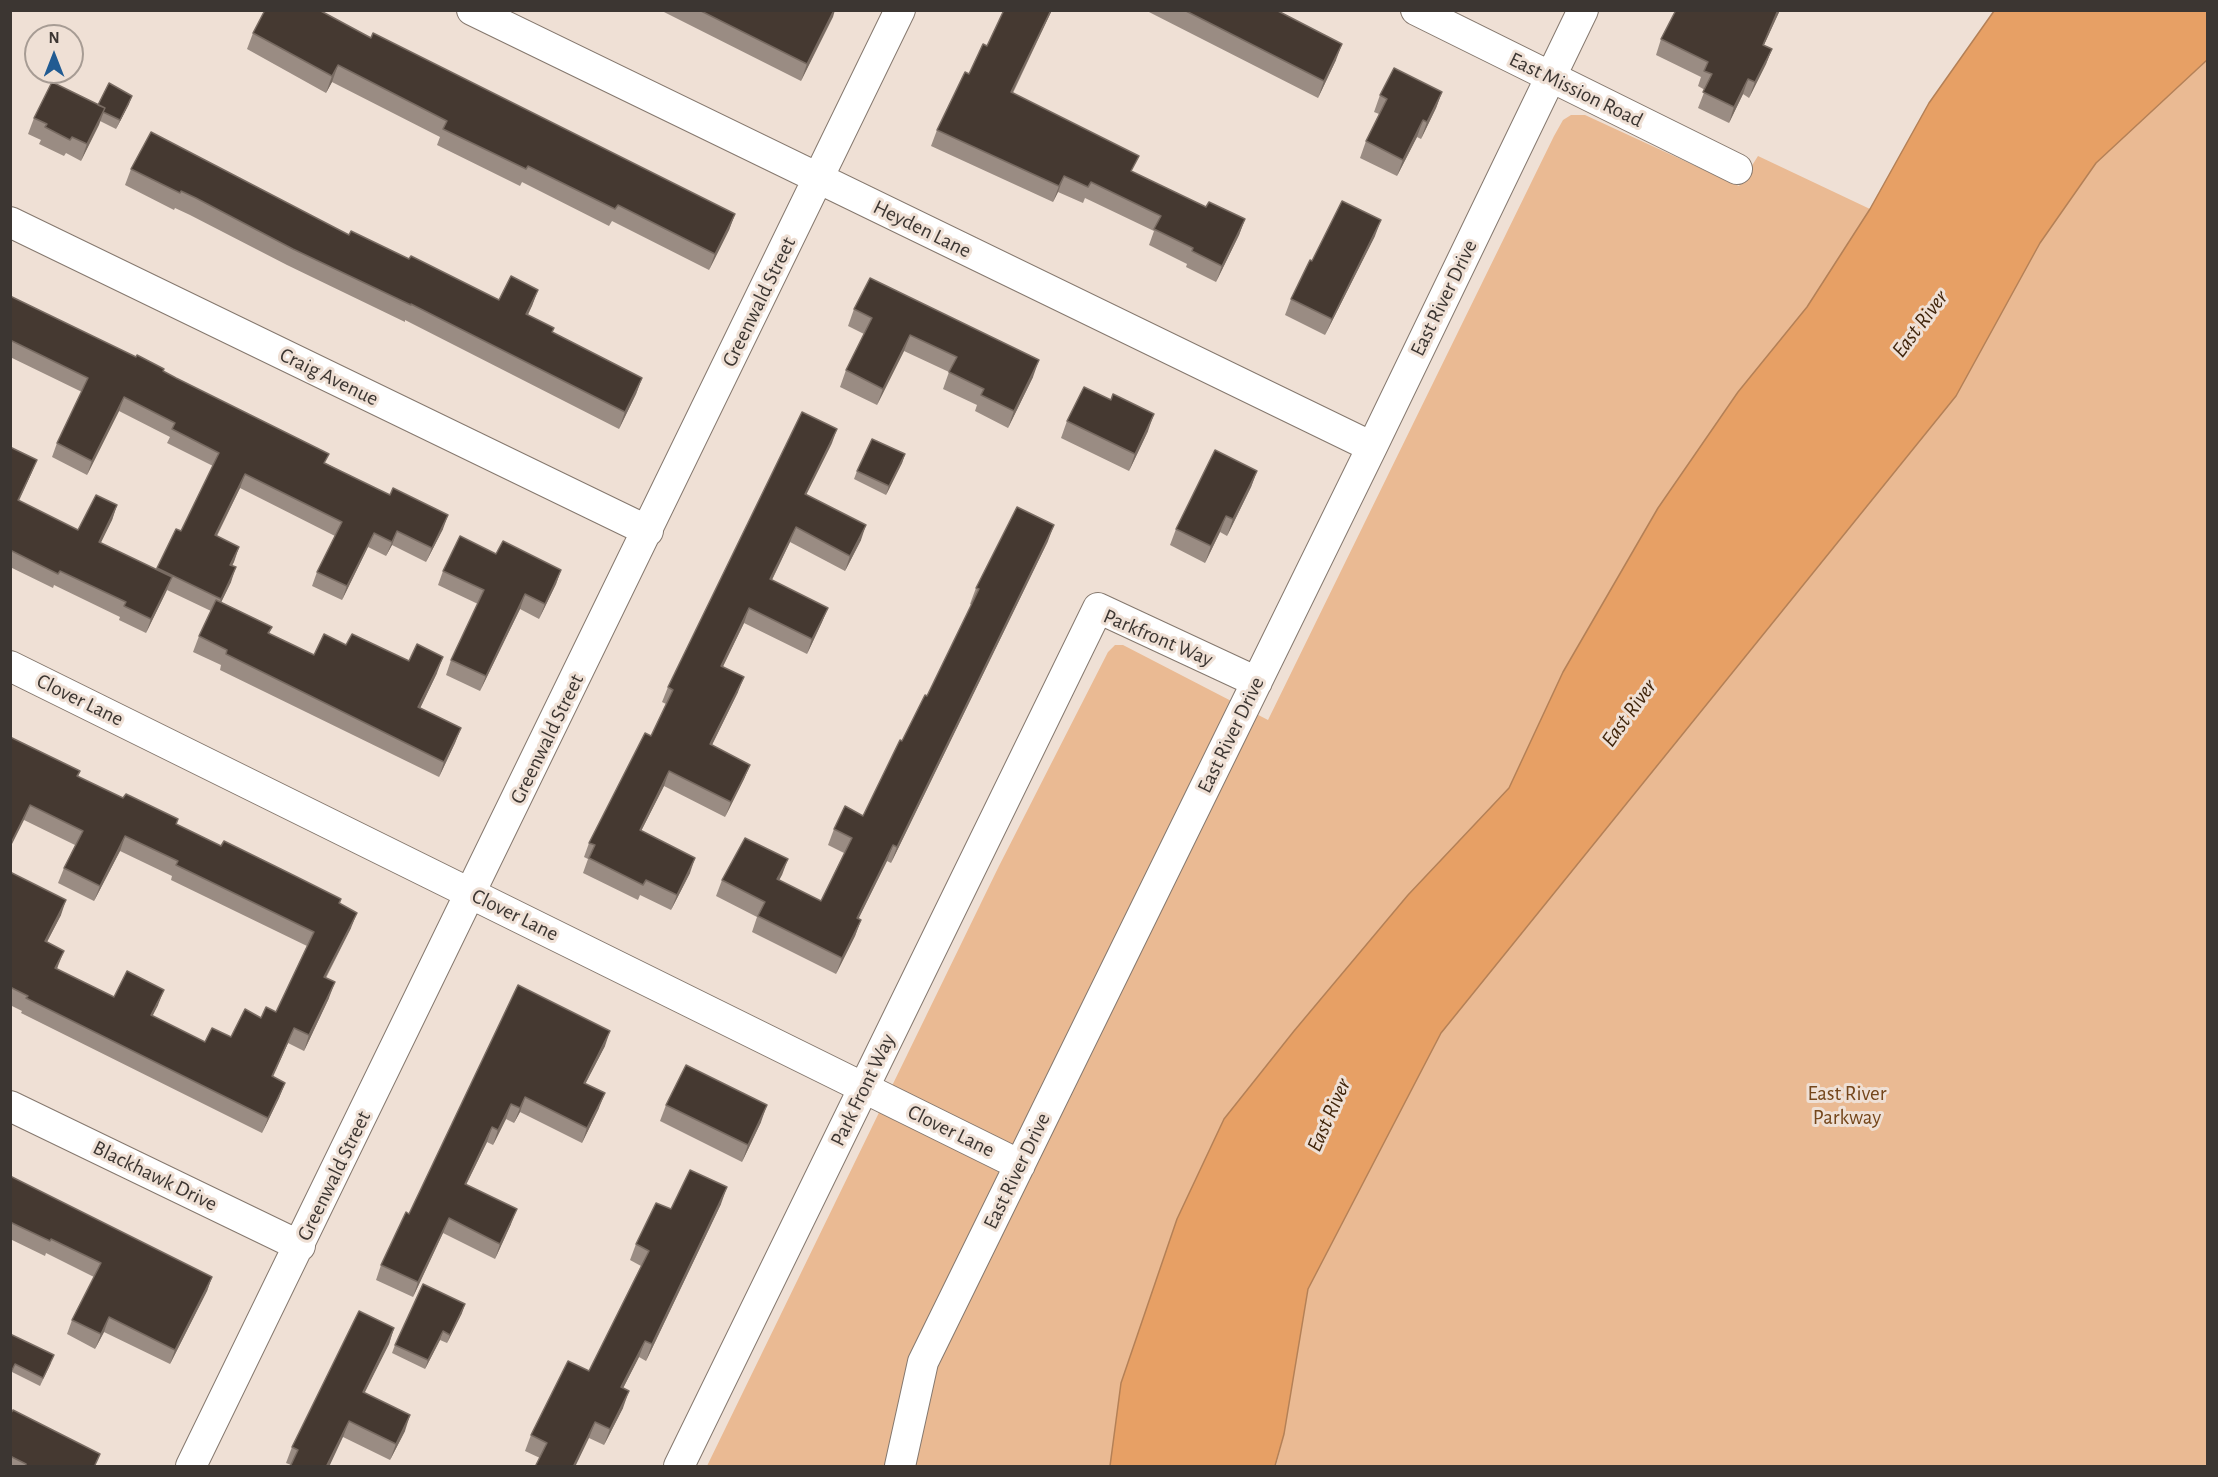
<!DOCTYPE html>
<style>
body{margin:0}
#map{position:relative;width:2218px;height:1477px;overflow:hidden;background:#efe0d5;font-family:"Alegreya Sans",sans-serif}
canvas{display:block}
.frame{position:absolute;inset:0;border:12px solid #3c3632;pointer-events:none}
.north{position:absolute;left:24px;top:24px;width:60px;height:60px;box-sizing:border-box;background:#efe0d5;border:2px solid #a79c94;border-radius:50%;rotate:0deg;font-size:16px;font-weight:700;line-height:24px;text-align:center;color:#3c3632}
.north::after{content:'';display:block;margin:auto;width:21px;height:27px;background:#215b92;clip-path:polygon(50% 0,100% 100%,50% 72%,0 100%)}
</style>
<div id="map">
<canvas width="2218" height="1477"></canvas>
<div class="frame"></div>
<div class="north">N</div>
</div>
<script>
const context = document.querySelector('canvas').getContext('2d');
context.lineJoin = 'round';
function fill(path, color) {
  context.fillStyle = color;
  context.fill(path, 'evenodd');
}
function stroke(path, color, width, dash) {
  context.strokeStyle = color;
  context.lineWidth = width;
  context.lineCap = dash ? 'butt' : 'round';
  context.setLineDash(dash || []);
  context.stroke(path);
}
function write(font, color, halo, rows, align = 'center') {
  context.font = font + ' "Alegreya Sans",sans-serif';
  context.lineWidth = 6;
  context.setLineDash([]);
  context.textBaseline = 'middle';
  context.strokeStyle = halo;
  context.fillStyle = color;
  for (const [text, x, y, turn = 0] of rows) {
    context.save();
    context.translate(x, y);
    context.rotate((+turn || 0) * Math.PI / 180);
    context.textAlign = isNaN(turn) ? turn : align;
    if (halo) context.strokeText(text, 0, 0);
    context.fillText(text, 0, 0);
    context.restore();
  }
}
const green = new Path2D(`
 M 2207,60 L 2207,1466 L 1276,1466 L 1284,1434 L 1308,1289 L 1441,1033 L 1956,396 L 2040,243 L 2096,163 Z
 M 1571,115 L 1585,115 L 1739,186 L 1758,156 L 1870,209 L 1807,307 L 1738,392 L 1658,508 L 1563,672 L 1509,788 L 1408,895 L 1294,1031 L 1224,1119 L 1177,1219 L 1121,1383 L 1110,1466 L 707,1466 L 999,866 L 1108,652 L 1115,645 L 1123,645 L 1268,720 L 1554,136 L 1563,120 Z`);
const water = new Path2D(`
 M 1994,11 L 2207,11 L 2207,60 L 2096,163 L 2040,243 L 1956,396 L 1441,1033 L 1308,1289 L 1284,1434 L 1275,1466 L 1110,1466 L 1121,1383 L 1177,1219 L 1224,1119 L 1294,1031 L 1408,895 L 1509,788 L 1563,672 L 1658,508 L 1738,392 L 1807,307 L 1870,209 L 1929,103 Z`);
const minor = new Path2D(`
 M 472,10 L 1372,447
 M 1416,10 L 1737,169
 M 10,222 L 648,531
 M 10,666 L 1020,1165
 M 10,1106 L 300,1246
 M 191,1466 L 900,10
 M 679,1466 L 1098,608 L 1257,682
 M 900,1466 L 923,1362 L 1372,447 L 1583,10`);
const wall = new Path2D(`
 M 660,10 L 835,10 L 801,81 Z
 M 1004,10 L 1052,10 L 1013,93 L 1133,172 L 1206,207 L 1245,219 L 1239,235 L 1216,282 L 1186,267 L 1187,264 L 1149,245 L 1154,231 L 1085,198 L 1083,203 L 1058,192 L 1053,202 L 931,146 L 937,130 L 969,74 L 987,46 Z
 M 1145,10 L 1276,10 L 1336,60 L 1318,98 Z
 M 1780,10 L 1764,45 L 1772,49 L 1766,64 L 1749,98 L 1743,94 L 1729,123 L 1698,108 L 1705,90 L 1698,86 L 1701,77 L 1656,55 L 1661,39 Z
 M 253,33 L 371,38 L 735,214 L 729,230 L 709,270 L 612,221 L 609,226 L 522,182 L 520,186 L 437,145 L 440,137 L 332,82 L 326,93 L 247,49 Z
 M 1442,92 L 1436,108 L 1421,139 L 1417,137 L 1397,176 L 1360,158 L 1366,141 L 1379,114 L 1374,112 L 1380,95 Z
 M 129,104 L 116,129 L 100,121 L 81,161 L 66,153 L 64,156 L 39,144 L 41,140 L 28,134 L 34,118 L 98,105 Z
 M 131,169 L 349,235 L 409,259 L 499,300 L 538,290 L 528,315 L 552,332 L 642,378 L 636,394 L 619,429 L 405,320 L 405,322 L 287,265 L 190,215 L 175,208 L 174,210 L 125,185 Z
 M 1375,236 L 1325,335 L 1285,315 L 1291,299 L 1312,261 Z
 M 10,296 L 163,371 L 443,529 L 426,562 L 392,545 L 386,556 L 368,547 L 342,600 L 312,586 L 317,572 L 335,536 L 240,488 L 217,536 L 239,547 L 232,566 L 231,582 L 221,602 L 272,627 L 269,634 L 314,655 L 346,645 L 409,661 L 437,673 L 420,708 L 461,728 L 455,743 L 439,777 L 220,670 L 221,665 L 193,652 L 199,636 L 211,611 L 167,590 L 146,633 L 119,620 L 120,617 L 54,585 L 53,588 L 10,567 L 10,447 L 37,460 L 31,474 L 19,501 L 78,530 L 117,505 L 112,520 L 100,543 L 156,570 L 176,529 L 181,531 L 213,466 L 167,443 L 170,437 L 119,411 L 87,475 L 52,457 L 57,443 L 82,392 L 10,357 Z
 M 854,309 L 1033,377 L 1008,428 L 975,411 L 977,405 L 943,389 L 949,372 L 904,351 L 877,405 L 840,387 L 846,370 L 864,334 L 848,326 Z
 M 1067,421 L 1148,431 L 1129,471 L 1061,438 Z
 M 832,443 L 806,495 L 861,540 L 845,571 L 790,542 L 772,580 L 828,608 L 822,622 L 807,654 L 744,623 L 723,666 L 738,692 L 712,745 L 750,765 L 744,779 L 725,817 L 664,786 L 641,831 L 690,873 L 671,910 L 640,895 L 638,900 L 583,873 L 588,859 L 584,857 L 589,843 L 651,736 L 666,704 L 662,702 L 668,687 Z
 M 905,454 L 902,463 L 886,495 L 854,479 L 857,471 Z
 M 1257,471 L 1251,487 L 1227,536 L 1220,532 L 1205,563 L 1170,545 L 1176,529 Z
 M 1048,541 L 891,863 L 887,861 L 858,919 L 861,920 L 855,936 L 836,974 L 752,932 L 757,917 L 716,896 L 722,880 L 788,859 L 779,880 L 821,901 L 844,853 L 828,845 L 834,829 L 863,816 L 927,696 L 972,605 L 970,604 L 976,588 Z
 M 496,554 L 561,570 L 556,584 L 539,619 L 520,609 L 480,691 L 446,675 L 451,660 L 478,604 L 438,585 L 443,571 Z
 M 10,737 L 80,771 L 78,777 L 221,846 L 341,899 L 340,904 L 351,928 L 326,978 L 329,998 L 304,1051 L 288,1043 L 273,1077 L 285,1083 L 279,1098 L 262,1133 L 21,1013 L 22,1011 L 10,1005 L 10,872 L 61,915 L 47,942 L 58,966 L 57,969 L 114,997 L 158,1005 L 152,1016 L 205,1042 L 231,1037 L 261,1018 L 276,1012 L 307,946 L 171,880 L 172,876 L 120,851 L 94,901 L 58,883 L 64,868 L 75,845 L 24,820 Z
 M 518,985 L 605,1046 L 585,1084 L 599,1108 L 582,1143 L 520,1112 L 514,1123 L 506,1119 L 493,1145 L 487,1142 L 466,1185 L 511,1224 L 495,1259 L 443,1233 L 413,1297 L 376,1280 L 381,1265 L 409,1214 Z
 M 666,1105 L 761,1122 L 742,1162 L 660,1121 Z
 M 10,1176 L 212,1277 L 207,1291 L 170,1364 L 104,1332 L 95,1349 L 67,1334 L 72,1320 L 94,1277 L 46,1253 L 45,1256 L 10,1239 Z
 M 721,1204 L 646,1361 L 639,1357 L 623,1388 L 623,1408 L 604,1445 L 589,1438 L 540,1458 L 525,1451 L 531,1435 L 589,1371 L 641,1266 L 630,1260 L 636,1244 L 671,1209 Z
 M 462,1313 L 447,1343 L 440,1340 L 425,1369 L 392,1353 L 395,1345 Z
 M 394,1328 L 389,1344 L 364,1393 L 405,1431 L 390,1460 L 343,1437 L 291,1465 L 286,1463 L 292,1447 Z
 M 10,1334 L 51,1363 L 40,1386 L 12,1372 L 10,1376 Z
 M 10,1414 L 96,1467 L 10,1467 Z`);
const shadedWall = new Path2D(`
 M 834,10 L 835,10 L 833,17 L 801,81 L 807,64 Z
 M 1051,10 L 1052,10 L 1005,108 L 1011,92 Z
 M 1778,10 L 1780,10 L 1757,60 L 1763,45 Z
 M 1342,44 L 1336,60 L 1318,98 L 1324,81 Z
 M 1772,49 L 1766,64 L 1749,98 L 1755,82 Z
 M 338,65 L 332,82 L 326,93 L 332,76 Z
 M 1748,79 L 1743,94 L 1729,123 L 1734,107 Z
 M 1442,92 L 1436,108 L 1421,139 L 1427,122 Z
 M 132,96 L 129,104 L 116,129 L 120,120 Z
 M 105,108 L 99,125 L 81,161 L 87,144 Z
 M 1423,120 L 1417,137 L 1397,176 L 1403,160 Z
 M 1064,176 L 1058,192 L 1053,202 L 1059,186 Z
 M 735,214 L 729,230 L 709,270 L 715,254 Z
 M 1245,219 L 1239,235 L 1216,282 L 1222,266 Z
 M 1381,220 L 1375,236 L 1325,335 L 1332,319 Z
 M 538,290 L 532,306 L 520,330 L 526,314 Z
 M 910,335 L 904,351 L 877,405 L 883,389 Z
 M 1039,360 L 1033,377 L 1008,428 L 1014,411 Z
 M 642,378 L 636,394 L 619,429 L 625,412 Z
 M 124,397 L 119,411 L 87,475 L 92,461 Z
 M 1154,414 L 1148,431 L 1129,471 L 1135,454 Z
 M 837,429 L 832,443 L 799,509 L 805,494 Z
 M 905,454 L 902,463 L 886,495 L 889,486 Z
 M 37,460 L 31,474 L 12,514 L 18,500 Z
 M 1257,471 L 1251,487 L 1227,536 L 1233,519 Z
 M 245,474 L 240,488 L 210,549 L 215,535 Z
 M 117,505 L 112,520 L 94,557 L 99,542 Z
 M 448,515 L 443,529 L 426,562 L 432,548 Z
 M 1226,516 L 1220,532 L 1205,563 L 1211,546 Z
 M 866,525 L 861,540 L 845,571 L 850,556 Z
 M 1054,525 L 1048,541 L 891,863 L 897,847 Z
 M 796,527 L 790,542 L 765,594 L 770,579 Z
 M 397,531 L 392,545 L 386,556 L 392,542 Z
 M 374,533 L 368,547 L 342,600 L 347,586 Z
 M 239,547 L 234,562 L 225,579 L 230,565 Z
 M 236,567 L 231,582 L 216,613 L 221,599 Z
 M 561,570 L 556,584 L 539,619 L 545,604 Z
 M 172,577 L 166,592 L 146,633 L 151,619 Z
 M 525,594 L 520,609 L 480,691 L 486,676 Z
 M 749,608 L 744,623 L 716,681 L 721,666 Z
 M 828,608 L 822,622 L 807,654 L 812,639 Z
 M 443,657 L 437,673 L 413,723 L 418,707 Z
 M 744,677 L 738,692 L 705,759 L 710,744 Z
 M 461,728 L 455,743 L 439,777 L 444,762 Z
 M 750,765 L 744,779 L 725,817 L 731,802 Z
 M 669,771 L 664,786 L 634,845 L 640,830 Z
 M 30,805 L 24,820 L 10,848 L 10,845 Z
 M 125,836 L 120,851 L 94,901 L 100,886 Z
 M 893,845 L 887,861 L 851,934 L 857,918 Z
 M 695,858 L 690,873 L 671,910 L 677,895 Z
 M 788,859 L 782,875 L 771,895 L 777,879 Z
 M 66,900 L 61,915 L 39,957 L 45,941 Z
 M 357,913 L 351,928 L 318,992 L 324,977 Z
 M 861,920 L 855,936 L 836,974 L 842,958 Z
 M 64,951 L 58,966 L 49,984 L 55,968 Z
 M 335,982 L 329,998 L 304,1051 L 309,1035 Z
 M 164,990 L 158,1005 L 145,1031 L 151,1015 Z
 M 294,1028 L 288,1043 L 266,1091 L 272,1076 Z
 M 610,1031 L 605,1046 L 578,1098 L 584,1083 Z
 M 285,1083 L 279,1098 L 262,1133 L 268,1118 Z
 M 605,1093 L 599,1108 L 582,1143 L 587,1128 Z
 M 525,1097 L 520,1112 L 514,1123 L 520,1108 Z
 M 511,1104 L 506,1119 L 493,1145 L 498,1130 Z
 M 767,1105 L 761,1122 L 742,1162 L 748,1145 Z
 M 492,1127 L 487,1142 L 459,1199 L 465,1184 Z
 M 727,1187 L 721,1204 L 646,1361 L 652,1344 Z
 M 517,1209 L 511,1224 L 495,1259 L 500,1244 Z
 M 449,1218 L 443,1233 L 413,1297 L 418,1282 Z
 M 212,1277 L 207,1291 L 170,1364 L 175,1350 Z
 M 465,1304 L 462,1313 L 447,1343 L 450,1335 Z
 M 109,1317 L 104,1332 L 95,1349 L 101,1334 Z
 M 394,1328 L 389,1344 L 357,1408 L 363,1392 Z
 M 443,1331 L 440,1340 L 425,1369 L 428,1360 Z
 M 645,1341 L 639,1357 L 615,1404 L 621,1387 Z
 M 629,1391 L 623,1408 L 604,1445 L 610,1429 Z
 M 410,1415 L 405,1431 L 390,1460 L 396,1444 Z
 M 349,1421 L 343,1437 L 329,1467 L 326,1467 Z
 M 595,1422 L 589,1438 L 575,1467 L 573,1467 Z`);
const building = new Path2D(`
 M 265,10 L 319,10 L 371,38 L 373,33 L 735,214 L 715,254 L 618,205 L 615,209 L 528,166 L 526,169 L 443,129 L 447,121 L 338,65 L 332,76 L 253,33 Z
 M 699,10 L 834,10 L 807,64 Z
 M 1004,10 L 1051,10 L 1011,92 L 1139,156 L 1131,171 L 1206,207 L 1209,202 L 1245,219 L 1222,266 L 1192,251 L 1193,248 L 1154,229 L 1161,216 L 1091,182 L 1088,187 L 1064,176 L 1059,186 L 937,130 L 965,72 L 969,74 L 983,44 L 987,46 Z
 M 1184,10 L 1276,10 L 1342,44 L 1324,81 Z
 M 1676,10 L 1778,10 L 1763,45 L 1772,49 L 1755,82 L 1748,79 L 1734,107 L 1703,92 L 1712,74 L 1704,71 L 1708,62 L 1661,39 Z
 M 1394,68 L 1442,92 L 1427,122 L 1423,120 L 1403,160 L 1366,141 L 1387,99 L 1380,95 Z
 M 52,82 L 105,108 L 87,144 L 72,137 L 70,140 L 45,127 L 47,124 L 34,118 Z
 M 109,83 L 132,96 L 120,120 L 103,112 L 105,108 L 98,105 Z
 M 151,132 L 349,235 L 351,231 L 409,259 L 411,256 L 499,300 L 511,276 L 538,290 L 526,314 L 554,328 L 552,332 L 642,378 L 625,412 L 411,304 L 411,305 L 293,249 L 196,198 L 181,191 L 180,193 L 131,169 Z
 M 1342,201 L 1381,220 L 1332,319 L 1291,299 L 1310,260 L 1312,261 Z
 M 870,278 L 1039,360 L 1014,411 L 981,395 L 984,389 L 949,372 L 957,357 L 910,335 L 883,389 L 846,370 L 872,318 L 854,309 Z
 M 10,296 L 136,357 L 137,355 L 164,369 L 163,371 L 176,378 L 329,454 L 324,463 L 390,495 L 393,488 L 448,515 L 432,548 L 397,531 L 392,542 L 374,533 L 347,586 L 317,572 L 342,522 L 245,474 L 215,535 L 239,547 L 230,565 L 236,567 L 221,599 L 157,568 L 176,529 L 181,531 L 219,453 L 172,429 L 175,423 L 124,397 L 92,461 L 57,443 L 88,378 L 10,340 Z
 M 1084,387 L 1111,400 L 1113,394 L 1154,414 L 1135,454 L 1067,421 Z
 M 802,412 L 837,429 L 805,494 L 866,525 L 850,556 L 796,527 L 770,579 L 828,608 L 812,639 L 749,608 L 721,666 L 744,677 L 710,744 L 750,765 L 731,802 L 669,771 L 640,830 L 695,858 L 677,895 L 646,880 L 643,885 L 589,858 L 595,845 L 589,843 L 645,733 L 651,736 L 673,690 L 668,687 Z
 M 872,439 L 905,454 L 889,486 L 857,471 Z
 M 10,447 L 37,460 L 18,500 L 78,530 L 96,495 L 117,505 L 99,542 L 172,577 L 151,619 L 124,606 L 126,602 L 60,571 L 58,574 L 10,550 Z
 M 1215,450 L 1257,471 L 1233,519 L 1226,516 L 1211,546 L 1176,529 Z
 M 1017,507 L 1054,525 L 897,847 L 893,845 L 857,918 L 861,920 L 842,958 L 758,916 L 765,902 L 722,880 L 745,838 L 788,859 L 777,879 L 821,901 L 852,838 L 834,829 L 845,806 L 863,816 L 900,740 L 902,741 L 925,695 L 927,696 L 979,589 L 976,588 Z
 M 460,536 L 496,554 L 503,541 L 561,570 L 545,604 L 525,594 L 486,676 L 451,660 L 484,590 L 443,571 Z
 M 216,600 L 272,627 L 268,633 L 314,655 L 324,634 L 346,645 L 352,634 L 409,661 L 417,644 L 443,657 L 418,707 L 461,728 L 444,762 L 226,654 L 227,650 L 199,636 Z
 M 10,737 L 80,771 L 77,776 L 123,798 L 126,794 L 178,819 L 176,824 L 221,846 L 224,841 L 295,876 L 341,899 L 339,903 L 357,913 L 324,977 L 335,982 L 309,1035 L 294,1028 L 272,1076 L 285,1083 L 268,1118 L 26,998 L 28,996 L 10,987 L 10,872 L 66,900 L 45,941 L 64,951 L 55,968 L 114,997 L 127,971 L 164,990 L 151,1015 L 205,1042 L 212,1028 L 231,1037 L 245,1009 L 261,1018 L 266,1007 L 276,1012 L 314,932 L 176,865 L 178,861 L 125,836 L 100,886 L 64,868 L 83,831 L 30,805 L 10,845 Z
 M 518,985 L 610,1031 L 584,1083 L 605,1093 L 587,1128 L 525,1097 L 520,1108 L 511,1104 L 498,1130 L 492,1127 L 465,1184 L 517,1209 L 500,1244 L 449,1218 L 418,1282 L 381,1265 L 406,1212 L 409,1214 Z
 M 686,1065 L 767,1105 L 748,1145 L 666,1105 Z
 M 690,1170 L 727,1187 L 652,1344 L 645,1341 L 621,1387 L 629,1391 L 610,1429 L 595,1422 L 573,1467 L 535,1467 L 547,1443 L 531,1435 L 568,1361 L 589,1371 L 649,1251 L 636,1244 L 656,1203 L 671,1209 Z
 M 10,1176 L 212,1277 L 175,1350 L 109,1317 L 101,1334 L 72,1320 L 101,1263 L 51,1239 L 50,1241 L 10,1222 Z
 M 423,1284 L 465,1304 L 450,1335 L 443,1331 L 428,1360 L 395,1345 Z
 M 359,1311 L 394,1328 L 363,1392 L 410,1415 L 396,1444 L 349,1421 L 326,1467 L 290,1467 L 298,1450 L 292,1447 Z
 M 10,1334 L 54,1355 L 43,1378 L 15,1364 L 12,1370 L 10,1369 Z
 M 13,1410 L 100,1454 L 94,1467 L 25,1467 L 26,1464 L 10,1456 L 10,1414 Z`);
const streetNames = [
 ["East Mission Road",1576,90,26],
 ["Heyden Lane",922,229,26],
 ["East River Drive",1444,298,-64],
 ["Greenwald Street",759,302,-64],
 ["Craig Avenue",329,377,26],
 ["Parkfront Way",1158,638,23],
 ["Clover Lane",80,700,26],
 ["East River Drive",1231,735,-64],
 ["Greenwald Street",547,739,-64],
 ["Clover Lane",515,915,26],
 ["Park Front Way",863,1090,-64],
 ["Clover Lane",951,1131,26],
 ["East River Drive",1017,1171,-64],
 ["Blackhawk Drive",155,1176,26],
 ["Greenwald Street",334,1176,-64]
];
const parkNames = [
 ["East River",1847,1094],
 ["Parkway",1847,1118]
];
const waterNames = [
 ["East River",1920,324,-53],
 ["East River",1629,713,-54],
 ["East River",1329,1115,-66]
];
fill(green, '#eaba93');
fill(water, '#e7a065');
stroke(water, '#b48056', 1.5);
stroke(minor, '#85786e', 32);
stroke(minor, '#fff', 30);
fill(wall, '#9a8c83');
fill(shadedWall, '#786b62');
fill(building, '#453931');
stroke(building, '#786b62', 1.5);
write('21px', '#3c3632', '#efe0d5', streetNames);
write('21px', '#74461b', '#efe0d5', parkNames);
write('italic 22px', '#41250b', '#efe0d5', waterNames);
</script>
